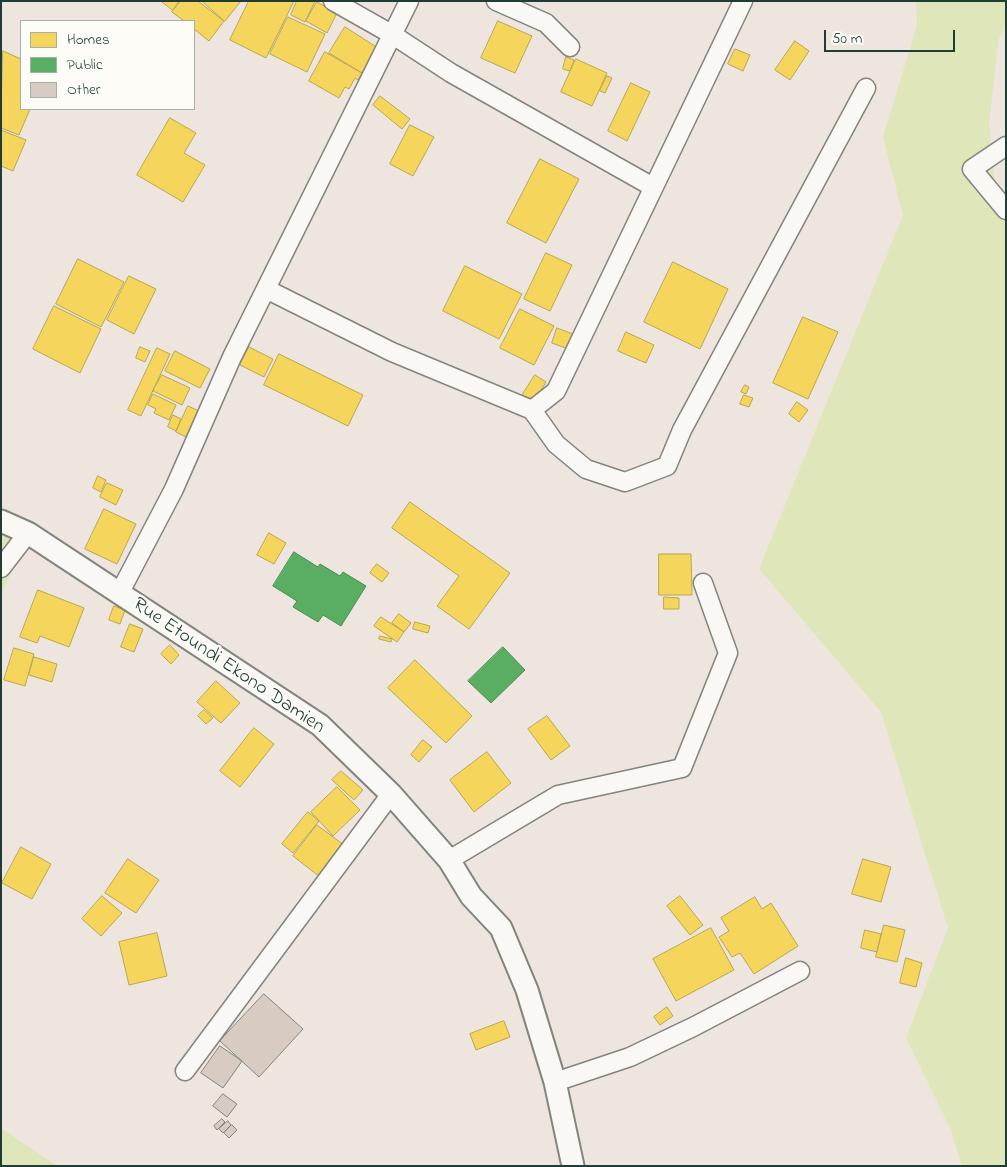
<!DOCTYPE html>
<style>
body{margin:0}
#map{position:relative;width:1007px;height:1167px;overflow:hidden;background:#eee6de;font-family:"Indie Flower",sans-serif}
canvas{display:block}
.frame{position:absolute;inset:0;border:2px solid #1f3d34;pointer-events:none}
.legend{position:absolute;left:20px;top:20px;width:175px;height:90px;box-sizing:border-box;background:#fdfcf7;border:1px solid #a4b0a9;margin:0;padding:6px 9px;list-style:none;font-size:15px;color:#1f3d34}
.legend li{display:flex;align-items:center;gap:10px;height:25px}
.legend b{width:25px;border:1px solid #a4b0a9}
.scale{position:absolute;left:824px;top:30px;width:131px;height:22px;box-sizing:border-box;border:2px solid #1f3d34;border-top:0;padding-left:6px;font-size:15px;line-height:18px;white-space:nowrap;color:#1f3d34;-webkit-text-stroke:4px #fdfcf7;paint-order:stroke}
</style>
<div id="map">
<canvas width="1007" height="1167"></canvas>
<div class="frame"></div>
<ul class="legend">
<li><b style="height:14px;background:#f6d55c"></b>Homes</li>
<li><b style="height:14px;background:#5aae61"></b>Public</li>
<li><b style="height:14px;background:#d8ccc2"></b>Other</li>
</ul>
<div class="scale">50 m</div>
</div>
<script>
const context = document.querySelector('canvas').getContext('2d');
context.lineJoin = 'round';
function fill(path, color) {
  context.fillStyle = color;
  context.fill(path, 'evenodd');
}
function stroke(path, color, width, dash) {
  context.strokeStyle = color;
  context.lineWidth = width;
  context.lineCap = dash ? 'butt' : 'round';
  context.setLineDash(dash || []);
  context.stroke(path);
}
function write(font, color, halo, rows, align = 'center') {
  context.font = font + ' "Indie Flower",sans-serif';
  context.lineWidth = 5;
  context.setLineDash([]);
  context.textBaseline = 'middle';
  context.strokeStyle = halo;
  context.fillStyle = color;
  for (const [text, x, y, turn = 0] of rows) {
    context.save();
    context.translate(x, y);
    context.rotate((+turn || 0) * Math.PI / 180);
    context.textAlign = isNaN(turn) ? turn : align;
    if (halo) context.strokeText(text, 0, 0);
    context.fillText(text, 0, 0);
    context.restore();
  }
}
const green = new Path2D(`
 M 916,1 L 1006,1 L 1006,24 L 999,38 L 989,123 L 996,192 L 1006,227 L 1006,1166 L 962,1166 L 951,1130 L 906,1038 L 948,928 L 881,712 L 759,569 L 903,215 L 883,137 L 917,25 Z
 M 1,521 L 28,533 L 1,596 Z
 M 1,1128 L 57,1166 L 1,1166 Z`);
const homes = new Path2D(`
 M 161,1 L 179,1 L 173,10 Z
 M 181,1 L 198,1 L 224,21 L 209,41 L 194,29 L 194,21 L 184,21 L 172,12 Z
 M 202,1 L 241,1 L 225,21 Z
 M 249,1 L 294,1 L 266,58 L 230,40 Z
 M 297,1 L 315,1 L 305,22 L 291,15 Z
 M 317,2 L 337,13 L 327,33 L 306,21 Z
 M 288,17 L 325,34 L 307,72 L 270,54 Z
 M 498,21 L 532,36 L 515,73 L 481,58 Z
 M 345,27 L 378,48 L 362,73 L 329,53 Z
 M 795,41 L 809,51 L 790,80 L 775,70 Z
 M 735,49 L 750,55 L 743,71 L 728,64 Z
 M 3,51 L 21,59 L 21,109 L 30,109 L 19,135 L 1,128 Z
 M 325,52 L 362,73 L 358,80 L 355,78 L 349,89 L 345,87 L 339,98 L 309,81 Z
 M 566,57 L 574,60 L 570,71 L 563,69 Z
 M 576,59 L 607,73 L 592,106 L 561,92 Z
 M 607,76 L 612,78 L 605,93 L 600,91 Z
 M 631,83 L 650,92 L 627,141 L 608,131 Z
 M 380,96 L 410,119 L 402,129 L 373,105 Z
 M 170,118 L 196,133 L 184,153 L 205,165 L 183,202 L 137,175 Z
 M 410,125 L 434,137 L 413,176 L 390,164 Z
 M 1,130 L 26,140 L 13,171 L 1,166 Z
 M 540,159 L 579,179 L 546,243 L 507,223 Z
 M 546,253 L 572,265 L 550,311 L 524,299 Z
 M 78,259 L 124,282 L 101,327 L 56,304 Z
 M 673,262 L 728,289 L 700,349 L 644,322 Z
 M 465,266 L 522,294 L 499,339 L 443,311 Z
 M 129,276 L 156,289 L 134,334 L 107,320 Z
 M 54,306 L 101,329 L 80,373 L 33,349 Z
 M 520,309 L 554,326 L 534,365 L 500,348 Z
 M 803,317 L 838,332 L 808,399 L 773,383 Z
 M 557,328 L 573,334 L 568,349 L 552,343 Z
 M 626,332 L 654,345 L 646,363 L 618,351 Z
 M 140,347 L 150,351 L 145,362 L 136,358 Z
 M 249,347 L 273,359 L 264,377 L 240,365 Z
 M 157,348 L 170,354 L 141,416 L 128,410 Z
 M 175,351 L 210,369 L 200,388 L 165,371 Z
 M 279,354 L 363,395 L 348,426 L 264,385 Z
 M 162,375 L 190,388 L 182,405 L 153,391 Z
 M 535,375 L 546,382 L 533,404 L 521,397 Z
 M 745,385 L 749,387 L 746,394 L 741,392 Z
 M 153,394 L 176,405 L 169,420 L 154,413 L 156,409 L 148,405 Z
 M 744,395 L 753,398 L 749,407 L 740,404 Z
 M 797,402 L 808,410 L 799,422 L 789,414 Z
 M 188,406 L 199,411 L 186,437 L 176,432 Z
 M 173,415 L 181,419 L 176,431 L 168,427 Z
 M 98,476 L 106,480 L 101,492 L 93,488 Z
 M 107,483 L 123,490 L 116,505 L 100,497 Z
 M 410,502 L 510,573 L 469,629 L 437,606 L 459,576 L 392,528 Z
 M 104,509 L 136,524 L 117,564 L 85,549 Z
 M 269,533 L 286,543 L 274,564 L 257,555 Z
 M 659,554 L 691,554 L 692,595 L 659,595 Z
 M 377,564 L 389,573 L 382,582 L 370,573 Z
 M 38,590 L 84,608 L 69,647 L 40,636 L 37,643 L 20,637 Z
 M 664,597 L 679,598 L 679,609 L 664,609 Z
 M 114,606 L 125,610 L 120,624 L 109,620 Z
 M 399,614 L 411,623 L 404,632 L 392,623 Z
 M 381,617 L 404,632 L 397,642 L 374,626 Z
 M 415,622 L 430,626 L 428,633 L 413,629 Z
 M 130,624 L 143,629 L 134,652 L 121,647 Z
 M 380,636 L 392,639 L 391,642 L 379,639 Z
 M 170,645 L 179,655 L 171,664 L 161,654 Z
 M 14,648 L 34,654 L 25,686 L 4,680 Z
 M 34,657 L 57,664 L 52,682 L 29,675 Z
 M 415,660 L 472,716 L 446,743 L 388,688 Z
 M 216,681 L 240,703 L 221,723 L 197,702 Z
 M 204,710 L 213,718 L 206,724 L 198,716 Z
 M 547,716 L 570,746 L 551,760 L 528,729 Z
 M 254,728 L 274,744 L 240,787 L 220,771 Z
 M 423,740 L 432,747 L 419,762 L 411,755 Z
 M 487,752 L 511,783 L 474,812 L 450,780 Z
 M 341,771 L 363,790 L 354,800 L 332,780 Z
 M 337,787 L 360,810 L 333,836 L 311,812 Z
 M 308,812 L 319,821 L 293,853 L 282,844 Z
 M 317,825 L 344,845 L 320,877 L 293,856 Z
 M 21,847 L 51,864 L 32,899 L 2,883 Z
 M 128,859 L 159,880 L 136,913 L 105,893 Z
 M 863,859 L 891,867 L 881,902 L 852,894 Z
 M 102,896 L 122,913 L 101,936 L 82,919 Z
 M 680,896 L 703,925 L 690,935 L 667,906 Z
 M 755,897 L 762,909 L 771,903 L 798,946 L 754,974 L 740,953 L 732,957 L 719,937 L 729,931 L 721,918 Z
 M 884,925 L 905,930 L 897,962 L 876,957 Z
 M 711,928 L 734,970 L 676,1001 L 653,959 Z
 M 865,930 L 881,934 L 877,952 L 861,948 Z
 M 157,933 L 167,976 L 129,985 L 119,942 Z
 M 906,958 L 922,963 L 916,987 L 900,983 Z
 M 667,1007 L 673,1016 L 660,1025 L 654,1017 Z
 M 504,1021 L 510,1037 L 476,1050 L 470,1034 Z`);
const public = new Path2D(`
 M 294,552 L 318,567 L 320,564 L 340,576 L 343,572 L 366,586 L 341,626 L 323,615 L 318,622 L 293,607 L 297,601 L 273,586 Z
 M 503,647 L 525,670 L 491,703 L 468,681 Z`);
const building = new Path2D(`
 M 264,994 L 303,1029 L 259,1077 L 220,1041 Z
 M 220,1046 L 242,1061 L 223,1088 L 201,1073 Z
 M 223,1094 L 237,1104 L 227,1117 L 213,1106 Z
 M 222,1119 L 225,1122 L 217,1130 L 214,1126 Z
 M 228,1121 L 231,1125 L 223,1133 L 219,1129 Z
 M 232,1125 L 237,1130 L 229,1138 L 224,1133 Z`);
const minor = new Path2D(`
 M 333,1 L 393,35 L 451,73 L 653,187
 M 496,1 L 546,23 L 570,47
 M 1006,146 L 972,169 L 1006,210
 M 266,289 L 392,352 L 532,410 L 556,444 L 586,469 L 625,482 L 667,466 L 682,430 L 866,88
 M 532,410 L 556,391 L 743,1
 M 1,568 L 28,533
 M 119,594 L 174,489 L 232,357 L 409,1
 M 449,860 L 558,795 L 682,768 L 728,653 L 703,583
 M 185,1071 L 391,794
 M 555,1082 L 630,1057 L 693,1027 L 800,971`);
const tertiary = new Path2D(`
 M 1,521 L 28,533 L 320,725 L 391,794 L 449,860 L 471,896 L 501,928 L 527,990 L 555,1082 L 573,1166`);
const streetNames = [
 ["Rue Etoundi Ekono Damien",228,667,34]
];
fill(green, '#dfe6b9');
fill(homes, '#f6d55c');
stroke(homes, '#b6a750', 1);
fill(public, '#5aae61');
stroke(public, '#488c54', 1);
fill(building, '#d8ccc2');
stroke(building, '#82847e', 1);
stroke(minor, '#82847e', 21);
stroke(tertiary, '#82847e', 25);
stroke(minor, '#f9f8f5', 18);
stroke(tertiary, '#f9f8f5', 21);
write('20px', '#1f3d34', '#fdfcf7', streetNames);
</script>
